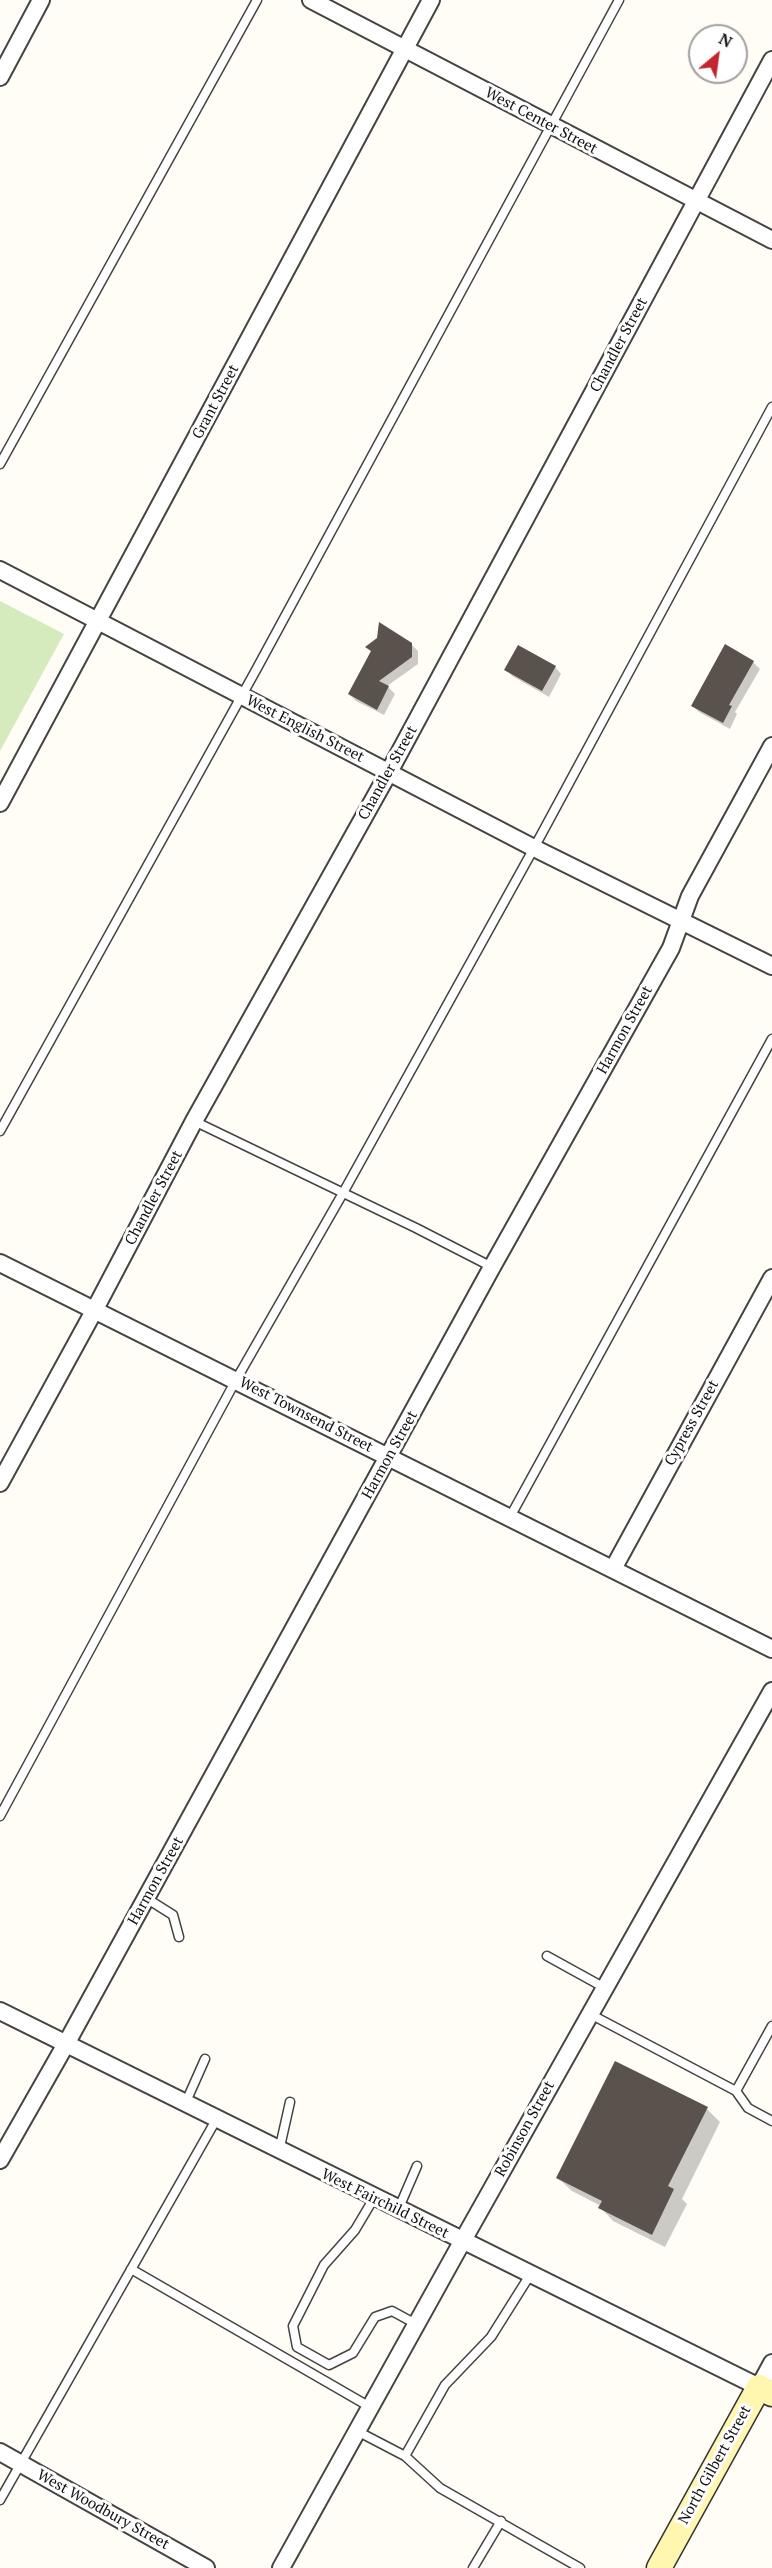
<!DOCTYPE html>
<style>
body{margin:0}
#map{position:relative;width:772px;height:2568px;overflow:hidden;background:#fffdf5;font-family:"PT Serif",serif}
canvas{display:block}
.north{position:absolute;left:688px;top:24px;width:60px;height:60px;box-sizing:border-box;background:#fff;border:2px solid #a0a0a0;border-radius:50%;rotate:29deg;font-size:16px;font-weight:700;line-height:24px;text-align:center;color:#111}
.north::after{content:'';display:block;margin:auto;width:21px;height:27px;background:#c4262e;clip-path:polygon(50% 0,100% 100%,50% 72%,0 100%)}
</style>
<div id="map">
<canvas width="772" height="2568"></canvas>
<div class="north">N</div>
</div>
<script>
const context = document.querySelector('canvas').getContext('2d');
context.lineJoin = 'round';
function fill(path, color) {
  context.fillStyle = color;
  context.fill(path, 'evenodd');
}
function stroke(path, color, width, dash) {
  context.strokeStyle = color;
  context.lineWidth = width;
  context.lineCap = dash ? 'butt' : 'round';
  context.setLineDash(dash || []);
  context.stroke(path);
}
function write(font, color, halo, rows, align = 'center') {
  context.font = font + ' "PT Serif",serif';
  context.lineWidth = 6;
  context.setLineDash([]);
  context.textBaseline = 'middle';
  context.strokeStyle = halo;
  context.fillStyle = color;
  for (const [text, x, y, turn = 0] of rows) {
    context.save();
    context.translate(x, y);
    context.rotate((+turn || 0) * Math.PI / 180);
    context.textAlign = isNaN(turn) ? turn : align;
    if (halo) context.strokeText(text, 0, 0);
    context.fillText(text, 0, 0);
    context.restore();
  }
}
const green = new Path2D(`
 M 0,601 L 64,634 L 0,751 Z`);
const shadow = new Path2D(`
 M 411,644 L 418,651 L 418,664 L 387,686 L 395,694 L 384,715 L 356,701 L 349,694 L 372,652 L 367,647 Z
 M 753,662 L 760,669 L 735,712 L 737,714 L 730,729 L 699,712 L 693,706 Z
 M 555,667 L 561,674 L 549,697 L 512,676 L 506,669 Z
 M 707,2109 L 720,2122 L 682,2199 L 687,2204 L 665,2247 L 613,2221 L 600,2207 L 601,2206 L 572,2191 L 558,2178 Z`);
const building = new Path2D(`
 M 379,622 L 412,643 L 412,657 L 379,681 L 389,686 L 377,710 L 348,694 L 371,651 L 365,647 L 377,638 Z
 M 725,644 L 754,661 L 729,705 L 732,706 L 723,723 L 691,706 Z
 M 518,645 L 556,666 L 542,691 L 504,670 Z
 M 615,2061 L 708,2107 L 668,2186 L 674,2189 L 652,2235 L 598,2208 L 602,2201 L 556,2178 Z`);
const service = new Path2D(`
 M 0,464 L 257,0
 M 194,1121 L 416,1228 L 492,1267
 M 0,1131 L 256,670 L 619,0
 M 510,1517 L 772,1039
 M 0,1816 L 236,1380 L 343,1193 L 534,848 L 772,407
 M 146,1898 L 173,1915 L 179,1937
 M 547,1956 L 605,1988
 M 590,2014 L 736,2091 L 748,2108 L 772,2121
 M 736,2091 L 772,2026
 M 185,2104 L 205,2059
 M 279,2151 L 290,2102
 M 374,2198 L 355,2230 L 324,2265 L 293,2326 L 297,2347 L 329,2365 L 353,2353 L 375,2317 L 392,2311 L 416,2324
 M 398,2210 L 417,2166
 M 131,2269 L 370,2407
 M 530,2275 L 491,2337 L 445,2385 L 405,2456 L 440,2488 L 580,2568
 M 357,2431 L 405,2456
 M 0,2500 L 216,2120
 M 473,2568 L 501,2521`);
const minor = new Path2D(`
 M 311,0 L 772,240
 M 0,77 L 41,0
 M 0,570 L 534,848 L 772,966
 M 0,803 L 431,0
 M 0,1263 L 772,1649
 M 0,1483 L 94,1311 L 194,1121 L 389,772 L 772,60
 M 613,1569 L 772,1278
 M 0,2011 L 759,2387 L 772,2363
 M 0,2160 L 66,2044 L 492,1267 L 671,948 L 690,896 L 772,746
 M 0,2452 L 206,2568
 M 281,2568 L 462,2242 L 772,1691`);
const secondary = new Path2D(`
 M 659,2568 L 759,2387 L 772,2394`);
const streetNames = [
 ["West Center Street",541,121,28],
 ["Chandler Street",619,345,-62],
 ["Grant Street",216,402,-62],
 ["West English Street",305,729,27],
 ["Chandler Street",388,773,-61],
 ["Harmon Street",625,1030,-61],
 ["Chandler Street",154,1198,-62],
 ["West Townsend Street",306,1415,27],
 ["Cypress Street",692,1423,-61],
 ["Harmon Street",390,1455,-61],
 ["Harmon Street",156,1881,-61],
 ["Robinson Street",525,2129,-61],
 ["West Fairchild Street",385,2204,26],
 ["North Gilbert Street",715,2465,-61],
 ["West Woodbury Street",103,2510,29]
];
fill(green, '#d5ebbd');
fill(shadow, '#0003');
fill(building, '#5a524d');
stroke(service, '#444', 11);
stroke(minor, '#444', 20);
stroke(secondary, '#333', 27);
stroke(service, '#fff', 8);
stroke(minor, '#fff', 16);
stroke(secondary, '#fff6b0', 24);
write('15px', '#111', '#fff', streetNames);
</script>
